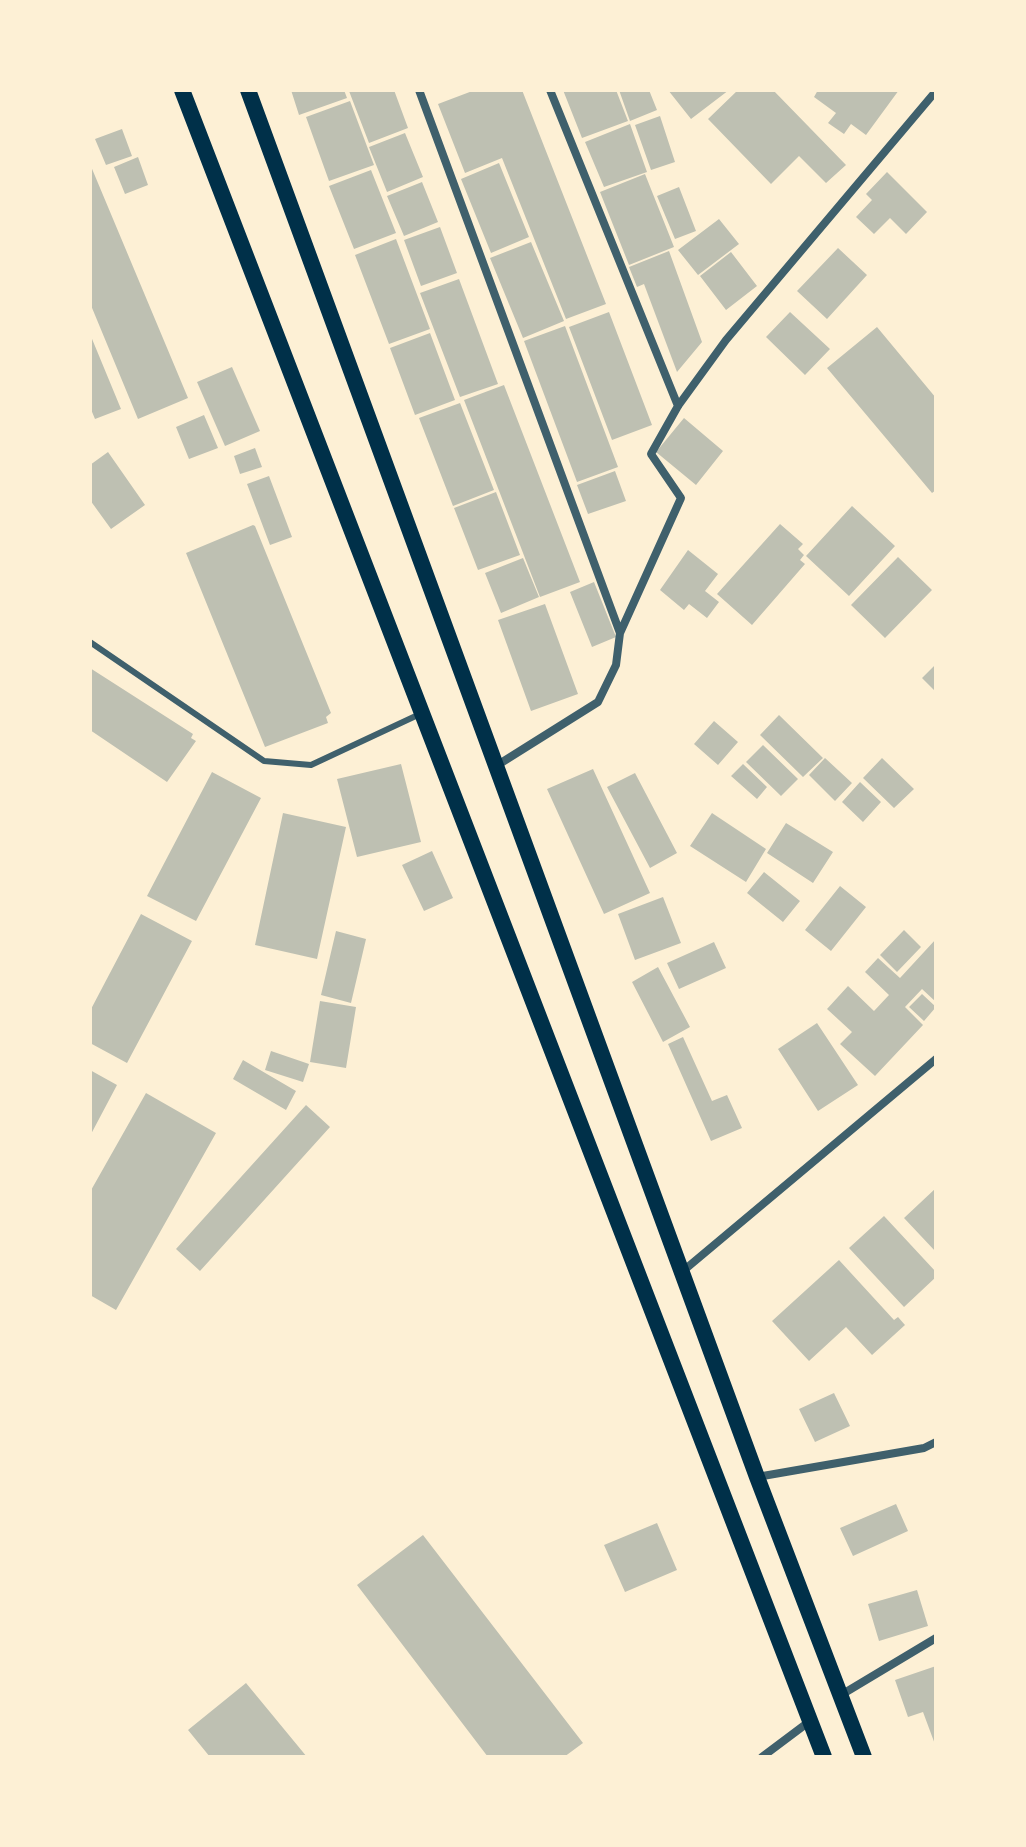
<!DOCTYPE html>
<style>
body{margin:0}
#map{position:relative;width:1026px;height:1847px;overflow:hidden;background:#fdf0d5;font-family:"Source Serif 4",serif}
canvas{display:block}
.frame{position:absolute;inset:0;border:92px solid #fdf0d5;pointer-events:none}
</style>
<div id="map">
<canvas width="1026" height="1847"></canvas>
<div class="frame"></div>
</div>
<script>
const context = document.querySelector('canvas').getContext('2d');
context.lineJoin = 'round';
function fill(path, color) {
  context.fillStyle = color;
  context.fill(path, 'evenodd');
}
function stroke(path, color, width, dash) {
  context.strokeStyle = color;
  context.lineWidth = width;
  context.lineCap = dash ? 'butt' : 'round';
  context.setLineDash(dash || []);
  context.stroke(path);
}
const building = new Path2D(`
 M 291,90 L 344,90 L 347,98 L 299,115 Z
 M 351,90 L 394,90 L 408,128 L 369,143 L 349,91 Z
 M 475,90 L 522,90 L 606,304 L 566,319 L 502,158 L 465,173 L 438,104 Z
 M 563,90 L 616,90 L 628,121 L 582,138 Z
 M 619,90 L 649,90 L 657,110 L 630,121 Z
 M 668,90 L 729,90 L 691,119 Z
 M 738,90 L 773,90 L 846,165 L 826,183 L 799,156 L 771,184 L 708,119 Z
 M 818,90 L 899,90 L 866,135 L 851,124 L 844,134 L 828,123 L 836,113 L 814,97 Z
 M 350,101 L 374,165 L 329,181 L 306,117 Z
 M 660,116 L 675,162 L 651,170 L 635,125 Z
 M 630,124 L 647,172 L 604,187 L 585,142 Z
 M 122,129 L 132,156 L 106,165 L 95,139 Z
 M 405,133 L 423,177 L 387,192 L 369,147 Z
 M 138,157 L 148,185 L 125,194 L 114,167 Z
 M 499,163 L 529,237 L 491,253 L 461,179 Z
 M 90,164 L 188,398 L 138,419 L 90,303 Z
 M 371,170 L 396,233 L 354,249 L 329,186 Z
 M 887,172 L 927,212 L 906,234 L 890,218 L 874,234 L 856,217 L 872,200 L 866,194 Z
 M 645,174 L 674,247 L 629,265 L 600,192 Z
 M 422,182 L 438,222 L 404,236 L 387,196 Z
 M 679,187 L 696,231 L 675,239 L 657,196 Z
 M 719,219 L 739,244 L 698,275 L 678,250 Z
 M 440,227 L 457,273 L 421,286 L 404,240 Z
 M 396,239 L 430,329 L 389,344 L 355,255 Z
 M 531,242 L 564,321 L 523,338 L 490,258 Z
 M 838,248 L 867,275 L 827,319 L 797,291 Z
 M 669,251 L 702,342 L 677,372 L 644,284 L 637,287 L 629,267 Z
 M 731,252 L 757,286 L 726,310 L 700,276 Z
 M 459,279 L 498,384 L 460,397 L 420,293 Z
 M 609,312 L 652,425 L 612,440 L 569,327 Z
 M 790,312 L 830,349 L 805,375 L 766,337 Z
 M 565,326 L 618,467 L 577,482 L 524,341 Z
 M 877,327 L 936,398 L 936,490 L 932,493 L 827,368 Z
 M 430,333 L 455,400 L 415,415 L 390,348 Z
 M 90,334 L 121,409 L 95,419 L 90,407 Z
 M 232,367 L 260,431 L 225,446 L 197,382 Z
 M 504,385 L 580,582 L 540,597 L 464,400 Z
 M 460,403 L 494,490 L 453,506 L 419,418 Z
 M 204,415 L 218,448 L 189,459 L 176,427 Z
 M 684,418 L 723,451 L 696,485 L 656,452 Z
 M 255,448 L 262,467 L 240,474 L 234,456 Z
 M 108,452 L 145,505 L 111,529 L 90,500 L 90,465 Z
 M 615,471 L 626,501 L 588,514 L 577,485 Z
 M 269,476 L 292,537 L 270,545 L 247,484 Z
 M 496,492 L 520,555 L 478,570 L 454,508 Z
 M 852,506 L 895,546 L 849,596 L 806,556 Z
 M 780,524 L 803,544 L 798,549 L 804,555 L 800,560 L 805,564 L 752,625 L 717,594 Z
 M 253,525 L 255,526 L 331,713 L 326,717 L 328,723 L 265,747 L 186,553 Z
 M 688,550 L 718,574 L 705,591 L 719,602 L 707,618 L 689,604 L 684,610 L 660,590 Z
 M 898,557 L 932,590 L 885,638 L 851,605 Z
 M 523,558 L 539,597 L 501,613 L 485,573 Z
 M 594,582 L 616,637 L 592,647 L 570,592 Z
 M 545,604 L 578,694 L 531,711 L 498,620 Z
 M 936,664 L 936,692 L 922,678 Z
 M 90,668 L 193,734 L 191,738 L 196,741 L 167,782 L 90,730 Z
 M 779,715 L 823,758 L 803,777 L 760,735 Z
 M 714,721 L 738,742 L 718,765 L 694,744 Z
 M 763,745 L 798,779 L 781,796 L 746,762 Z
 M 825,758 L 852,783 L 835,801 L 809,775 Z
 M 882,758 L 914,789 L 894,808 L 863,778 Z
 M 401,764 L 421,842 L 357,857 L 337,779 Z
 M 743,764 L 767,787 L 757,799 L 731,776 Z
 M 593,769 L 650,893 L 604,914 L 547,789 Z
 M 212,772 L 261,798 L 196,921 L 147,896 Z
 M 635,773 L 677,853 L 650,868 L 607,787 Z
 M 860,782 L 881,802 L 863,822 L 842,802 Z
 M 283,813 L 346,827 L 317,959 L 255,945 Z
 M 712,813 L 766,849 L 746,882 L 690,846 Z
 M 786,823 L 833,852 L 813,883 L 767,853 Z
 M 432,851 L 453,898 L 424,911 L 402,865 Z
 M 764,872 L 800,901 L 783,922 L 747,893 Z
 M 840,886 L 866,907 L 831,951 L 805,930 Z
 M 663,897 L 681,943 L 635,960 L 618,914 Z
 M 141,914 L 192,941 L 127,1063 L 90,1043 L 90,1011 Z
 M 904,930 L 921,947 L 897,972 L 880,955 Z
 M 336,931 L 366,939 L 351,1003 L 321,995 Z
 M 936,939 L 936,1002 L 922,989 L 905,1007 L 923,1025 L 875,1076 L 840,1044 L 852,1032 L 827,1009 L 848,986 L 874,1011 L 889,995 L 865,972 L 878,958 L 900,978 Z
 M 714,942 L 726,968 L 679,989 L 667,963 Z
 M 658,967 L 690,1027 L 663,1042 L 632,982 Z
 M 922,994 L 936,1007 L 924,1021 L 909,1007 Z
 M 320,1001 L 356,1007 L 346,1068 L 310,1062 Z
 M 817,1023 L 858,1085 L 818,1111 L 778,1049 Z
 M 683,1037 L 712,1101 L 727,1095 L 742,1128 L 711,1141 L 668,1044 Z
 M 271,1051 L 309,1064 L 303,1082 L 265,1070 Z
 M 243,1060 L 296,1091 L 286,1110 L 233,1079 Z
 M 90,1070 L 117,1085 L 90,1136 Z
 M 146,1093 L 216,1133 L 116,1310 L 90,1295 L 90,1192 Z
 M 306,1105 L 330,1127 L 200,1271 L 176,1249 Z
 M 936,1188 L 936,1252 L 904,1218 Z
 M 884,1216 L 936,1272 L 936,1277 L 904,1307 L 849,1248 Z
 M 839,1260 L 894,1320 L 898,1317 L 905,1325 L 872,1355 L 846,1327 L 809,1361 L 772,1321 Z
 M 834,1393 L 850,1426 L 815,1442 L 799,1409 Z
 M 896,1504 L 908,1531 L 853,1556 L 840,1528 Z
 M 657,1523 L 677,1570 L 625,1592 L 604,1545 Z
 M 423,1535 L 583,1743 L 564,1757 L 488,1757 L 357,1585 Z
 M 917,1590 L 928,1626 L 879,1641 L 868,1604 Z
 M 936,1666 L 936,1747 L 923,1712 L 908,1717 L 895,1680 Z
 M 246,1683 L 307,1757 L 210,1757 L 188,1730 Z`);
const service = new Path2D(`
 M 90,642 L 264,761 L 311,765 L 420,714`);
const minor = new Path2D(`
 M 419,90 L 620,633
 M 550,90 L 678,406
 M 496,766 L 598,702 L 616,665 L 620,633 L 681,498 L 651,454 L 678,406 L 726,340 L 936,91
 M 683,1271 L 936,1059
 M 757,1477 L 924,1448 L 936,1442
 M 841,1695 L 936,1638
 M 762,1757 L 810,1721`);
const secondary = new Path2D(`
 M 182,90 L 824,1757
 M 248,90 L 757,1477 L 864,1757`);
fill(building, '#bec0b2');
stroke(service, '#3f606c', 6);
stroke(minor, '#3f606c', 8);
stroke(secondary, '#003049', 16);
</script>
